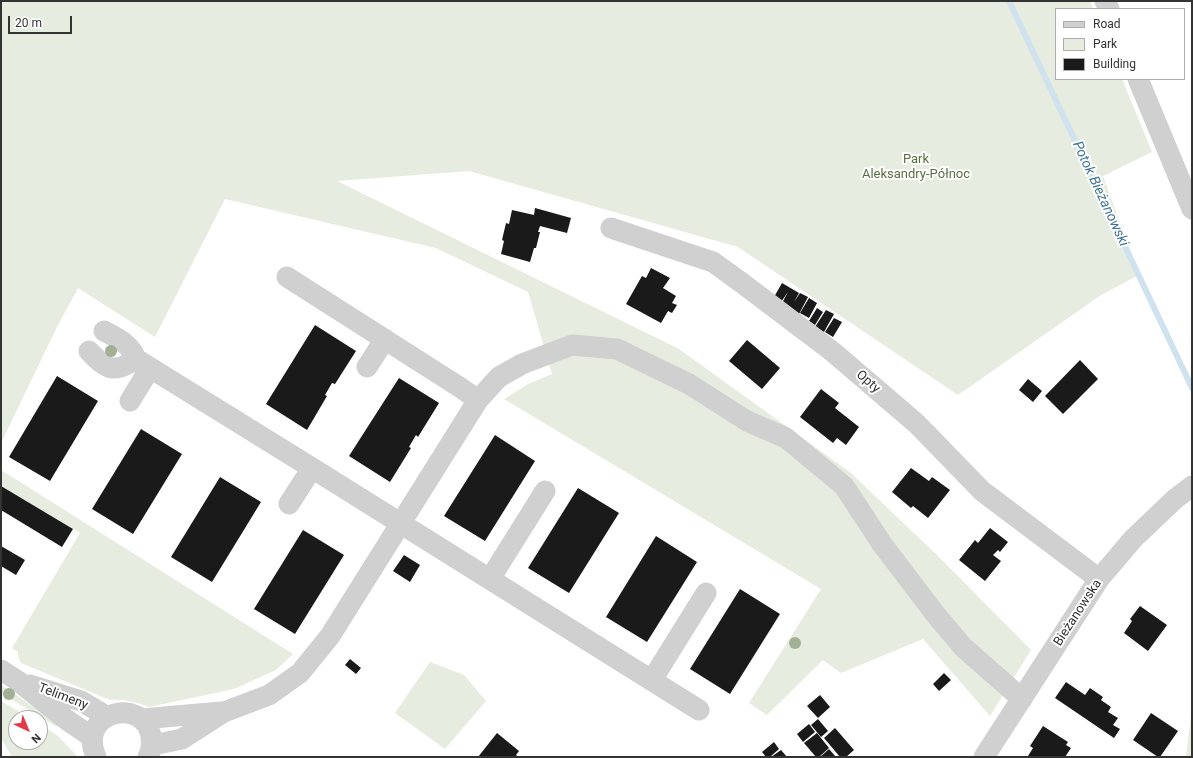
<!DOCTYPE html>
<meta charset="utf-8">
<style>
body{margin:0}
#map{position:relative;width:1193px;height:758px;overflow:hidden;background:#fff;font-family:Roboto,sans-serif}
canvas{display:block}
.frame{position:absolute;inset:0;border:2px solid #333;pointer-events:none}
.legend{position:absolute;left:1055px;top:8px;width:130px;height:72px;box-sizing:border-box;background:#fff;border:1px solid #adadad;margin:0;padding:5px 7px;list-style:none;font-size:12px;color:#333}
.legend li{display:flex;align-items:center;gap:8px;height:20px}
.legend b{width:20px;border:1px solid #adadad}
.north{position:absolute;left:8px;top:710px;width:40px;height:40px;box-sizing:border-box;background:#fff;border:1px solid #adadad;border-radius:50%;rotate:136deg;font-size:11px;font-weight:700;line-height:16px;text-align:center;color:#333}
.north::after{content:'';display:block;margin:auto;width:14px;height:18px;background:#e63946;clip-path:polygon(50% 0,100% 100%,50% 72%,0 100%)}
.scale{position:absolute;left:8px;top:16px;width:64px;height:18px;box-sizing:border-box;border:2px solid #333;border-top:0;padding-left:5px;font-size:12px;line-height:14px;white-space:nowrap;color:#333;-webkit-text-stroke:3px #fff;paint-order:stroke}
</style>
<div id="map">
<canvas width="1193" height="758"></canvas>
<div class="frame"></div>
<ul class="legend">
<li><b style="height:5px;background:#d0d0d0"></b>Road</li>
<li><b style="height:11px;background:#e6ecdf"></b>Park</li>
<li><b style="height:11px;background:#1a1a1a"></b>Building</li>
</ul>
<div class="north">N</div>
<div class="scale">20 m</div>
</div>
<script>
const context = document.querySelector('canvas').getContext('2d');
context.lineJoin = 'round';
function fill(path, color) {
  context.fillStyle = color;
  context.fill(path, 'evenodd');
}
function stroke(path, color, width, dash) {
  context.strokeStyle = color;
  context.lineWidth = width;
  context.lineCap = dash ? 'butt' : 'round';
  context.setLineDash(dash || []);
  context.stroke(path);
}
function write(font, color, halo, rows, align = 'center') {
  context.font = font + ' Roboto,sans-serif';
  context.lineWidth = 4;
  context.setLineDash([]);
  context.textBaseline = 'middle';
  context.strokeStyle = halo;
  context.fillStyle = color;
  for (const [text, x, y, turn = 0] of rows) {
    context.save();
    context.translate(x, y);
    context.rotate((+turn || 0) * Math.PI / 180);
    context.textAlign = isNaN(turn) ? turn : align;
    if (halo) context.strokeText(text, 0, 0);
    context.fillText(text, 0, 0);
    context.restore();
  }
}
const green = new Path2D(`
 M 1,1 L 1090,1 L 1093,9 L 1056,9 L 1056,79 L 1122,79 L 1152,152 L 1103,176 L 1139,275 L 1101,295 L 958,395 L 738,247 L 469,171 L 337,181 L 679,349 L 851,473 L 941,559 L 1031,650 L 990,716 L 923,639 L 841,673 L 823,660 L 767,715 L 749,703 L 821,589 L 504,399 L 528,384 L 552,374 L 528,292 L 436,248 L 225,199 L 155,337 L 78,288 L 57,327 L 1,443 Z
 M 1,470 L 293,654 L 276,670 L 234,689 L 149,707 C 136,702 124,699 110,700 L 21,663 L 18,657 L 18,652 L 12,648 L 80,533 L 1,486 Z
 M 430,662 L 464,675 L 486,701 L 445,749 L 395,713 Z
 M 1,685 L 59,724 L 57,727 L 1,693 Z
 M 1,701 L 30,718 L 16,718 L 16,742 L 40,742 L 40,724 L 58,736 L 78,757 L 12,757 L 1,738 Z
 M 1192,707 L 1192,757 L 1186,757 Z`);
const stream = new Path2D(`
 M 1009,1 L 1192,388`);
const building = new Path2D(`
 M 535,208 L 571,218 L 567,233 L 540,226 L 538,232 L 540,232 L 536,248 L 534,248 L 530,262 L 501,254 L 504,241 L 502,240 L 506,223 L 509,224 L 512,210 L 534,215 Z
 M 651,268 L 670,278 L 663,288 L 676,296 L 672,303 L 677,305 L 672,313 L 668,311 L 661,323 L 626,304 L 642,276 L 646,278 Z
 M 782,283 L 799,293 L 794,302 L 800,293 L 808,297 L 799,314 L 782,303 L 788,292 L 781,302 L 774,297 Z
 M 809,298 L 817,303 L 809,318 L 800,313 Z
 M 817,308 L 823,312 L 815,325 L 809,321 Z
 M 826,310 L 834,314 L 824,332 L 815,327 Z
 M 834,318 L 842,322 L 833,337 L 825,332 Z
 M 315,325 L 356,351 L 335,384 L 332,383 L 325,395 L 327,396 L 307,430 L 266,404 Z
 M 747,340 L 780,368 L 762,389 L 729,361 Z
 M 1080,360 L 1098,379 L 1063,414 L 1045,396 Z
 M 57,376 L 98,401 L 50,481 L 9,457 Z
 M 399,378 L 439,403 L 418,437 L 416,435 L 409,447 L 411,448 L 390,482 L 349,456 Z
 M 1028,379 L 1042,391 L 1033,402 L 1019,390 Z
 M 821,389 L 839,403 L 835,408 L 859,427 L 846,445 L 837,438 L 833,443 L 800,417 Z
 M 141,429 L 182,454 L 133,534 L 92,509 Z
 M 495,435 L 535,461 L 485,541 L 444,516 Z
 M 911,468 L 929,481 L 932,477 L 950,490 L 928,518 L 913,506 L 911,508 L 892,492 Z
 M 220,477 L 261,502 L 212,582 L 171,557 Z
 M 1,486 L 73,529 L 62,547 L 1,510 Z
 M 578,488 L 619,513 L 569,593 L 528,568 Z
 M 990,528 L 1008,542 L 1000,552 L 998,550 L 993,555 L 1001,561 L 985,581 L 959,560 L 975,540 L 978,543 Z
 M 303,530 L 344,555 L 295,634 L 254,609 Z
 M 656,536 L 697,562 L 647,642 L 606,617 Z
 M 1,546 L 25,560 L 16,575 L 1,566 Z
 M 404,555 L 420,565 L 410,582 L 393,571 Z
 M 740,589 L 780,614 L 730,694 L 690,669 Z
 M 1140,606 L 1167,625 L 1148,651 L 1124,633 L 1132,621 L 1130,619 Z
 M 350,659 L 361,668 L 356,674 L 345,665 Z
 M 944,673 L 951,680 L 939,691 L 933,684 Z
 M 1066,682 L 1085,695 L 1090,688 L 1103,697 L 1101,700 L 1111,707 L 1108,712 L 1118,718 L 1113,725 L 1120,729 L 1114,738 L 1055,698 Z
 M 820,695 L 830,707 L 818,718 L 807,706 Z
 M 1151,713 L 1178,731 L 1160,757 L 1158,757 L 1133,740 Z
 M 818,719 L 828,731 L 821,737 L 811,725 Z
 M 809,724 L 815,732 L 803,742 L 797,734 Z
 M 1043,726 L 1068,742 L 1066,745 L 1071,748 L 1065,757 L 1029,757 L 1028,756 L 1033,748 L 1030,746 Z
 M 835,728 L 854,750 L 846,757 L 840,757 L 824,738 Z
 M 497,733 L 519,751 L 516,755 L 518,757 L 478,757 Z
 M 817,733 L 829,748 L 819,757 L 816,757 L 804,743 Z
 M 774,742 L 779,749 L 770,757 L 766,757 L 762,752 Z
 M 829,749 L 836,757 L 820,757 Z
 M 781,750 L 787,757 L 771,757 Z`);
const minor = new Path2D(`
 M 1105,1 L 1109,9
 M 1138,79 L 1192,209
 M 611,228 L 713,262 L 742,283 L 833,352 L 917,424 L 982,491 L 1099,579
 M 287,277 L 461,388 L 478,400
 M 104,331 C 117,338 131,344 136,359 L 312,468 L 699,710
 M 89,351 C 106,370 115,374 136,359
 M 367,367 L 385,339
 M 130,401 L 150,368
 M 289,504 L 312,468
 M 490,579 L 545,491
 M 1,670 L 18,681 L 67,720 L 92,737
 M 652,680 L 706,593
 M 30,685 L 81,701 L 106,716
 M 142,719 L 221,712
 M 153,745 L 182,739 L 224,712 L 269,695 L 300,673 L 330,636 L 478,400 L 499,377 L 522,364 L 572,345 L 617,349 L 689,384 L 747,421 L 786,438 L 844,486 L 882,544 L 936,615 L 963,647 L 1022,699
 M 96,757 C 76,711 144,696 151,736 C 152,744 152,750 148,757
 M 984,757 L 1099,579 L 1133,539 L 1175,499 L 1192,486`);
const trees = [
 [111,351],
 [795,643],
 [9,694]
];
const parkNames = [
 ["Park",916,160],
 ["Aleksandry-Północ",916,175]
];
const streetNames = [
 ["Opty",868,382,41],
 ["Bieżanowska",1078,613,-57],
 ["Telimeny",63,697,21]
];
const waterNames = [
 ["Potok Bieżanowski",1100,194,65]
];
fill(green, '#e6ecdf');
stroke(stream, '#cfe2ee', 6);
fill(building, '#1a1a1a');
stroke(minor, '#d0d0d0', 21);
context.fillStyle = '#a2b095';
for (const [x, y] of trees) {
  context.beginPath();
  context.arc(x, y, 6, 0, 2 * Math.PI);
  context.fill();
}
write('13px', '#56703f', '#fff', parkNames);
write('13px', '#333', '#fff', streetNames);
write('italic 14px', '#3f7597', '#fff', waterNames);
</script>
